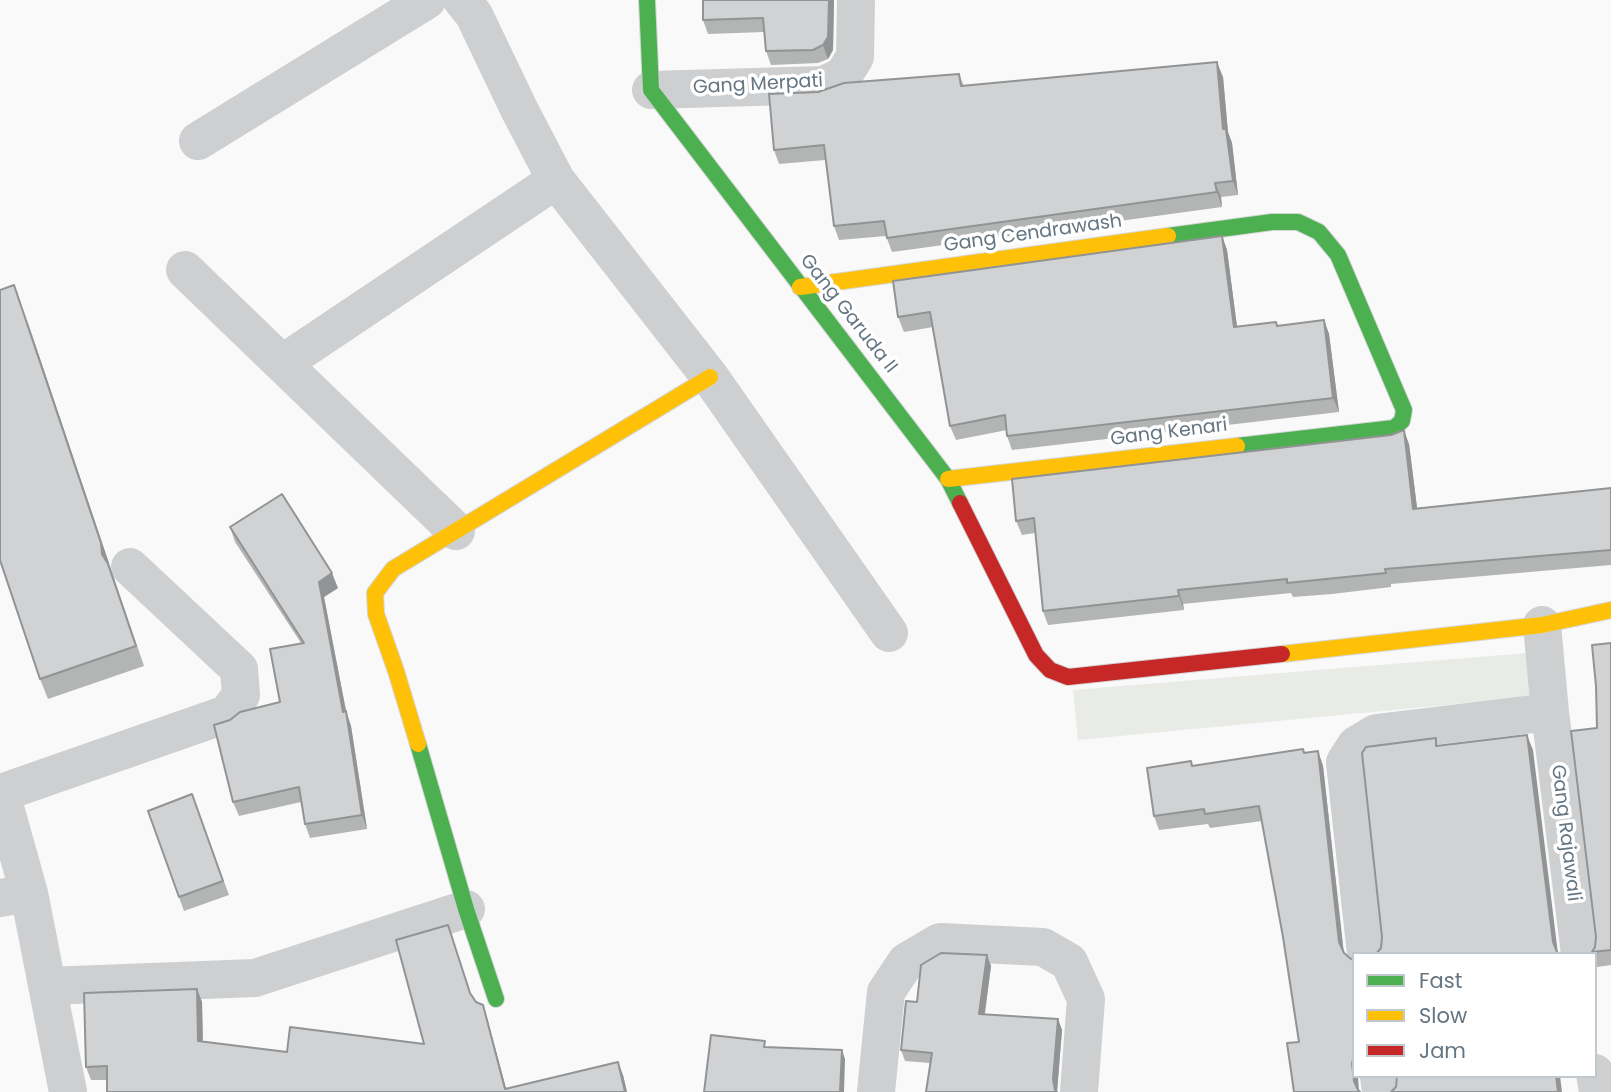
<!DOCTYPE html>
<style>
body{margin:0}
#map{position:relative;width:1611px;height:1092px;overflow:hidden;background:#f9f9f9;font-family:Poppins,sans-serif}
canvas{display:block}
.legend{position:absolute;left:1352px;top:952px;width:245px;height:126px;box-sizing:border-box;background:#fff;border:2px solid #c1c8cd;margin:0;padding:9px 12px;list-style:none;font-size:21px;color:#657683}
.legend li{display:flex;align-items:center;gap:14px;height:35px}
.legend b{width:35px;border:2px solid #c1c8cd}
</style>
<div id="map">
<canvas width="1611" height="1092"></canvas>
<ul class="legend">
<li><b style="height:9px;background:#4caf50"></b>Fast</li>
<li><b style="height:9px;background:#ffc107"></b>Slow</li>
<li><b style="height:9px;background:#c62828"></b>Jam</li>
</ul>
</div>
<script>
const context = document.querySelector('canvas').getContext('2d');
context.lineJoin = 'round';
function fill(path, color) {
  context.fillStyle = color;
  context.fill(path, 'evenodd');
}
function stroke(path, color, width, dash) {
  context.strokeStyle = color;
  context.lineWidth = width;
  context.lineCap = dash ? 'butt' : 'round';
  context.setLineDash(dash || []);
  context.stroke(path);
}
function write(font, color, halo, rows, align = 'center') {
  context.font = font + ' Poppins,sans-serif';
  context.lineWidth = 7;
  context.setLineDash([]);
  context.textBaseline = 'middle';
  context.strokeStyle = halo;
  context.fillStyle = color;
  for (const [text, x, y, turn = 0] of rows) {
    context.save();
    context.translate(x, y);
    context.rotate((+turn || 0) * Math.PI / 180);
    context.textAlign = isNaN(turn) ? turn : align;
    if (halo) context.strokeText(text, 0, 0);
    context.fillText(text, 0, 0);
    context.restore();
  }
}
const green = new Path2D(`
 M 1527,653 L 1530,697 L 1078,740 L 1073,690 Z`);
const street = new Path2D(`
 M 462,0 L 474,15 L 519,109 L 556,180 L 710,377 L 889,633
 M 651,90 L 823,85 L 843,76 L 855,57 L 856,0
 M 198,141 L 427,0
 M 185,270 L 456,531
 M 283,363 L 556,180
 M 1542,625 L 1550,712 L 1580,954
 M 29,893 L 1,793 L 227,714 L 241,695 L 239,669 L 130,567
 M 0,898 L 29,893 L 68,1092
 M 1366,954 L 1345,762 L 1356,745 L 1376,733 L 1550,712
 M 47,986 L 255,978 L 466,909
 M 1595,1073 L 1598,1092
 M 1379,1076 L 1381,1092
 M 876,1092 L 886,992 L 906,962 L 940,942 L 1043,947 L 1069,962 L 1086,999 L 1079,1092`);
const fast = new Path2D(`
 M 647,0 L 651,90 L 948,479 L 960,503
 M 1168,236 L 1272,222 L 1298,222 L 1319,232 L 1338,255 L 1404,410 L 1402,421 L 1394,428 L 1237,446
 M 418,744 L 466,909 L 496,999`);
const slow = new Path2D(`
 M 800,287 L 1168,236
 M 948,479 L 1237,446
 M 1282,654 L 1542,625 L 1611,610
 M 418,744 L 396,671 L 376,614 L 375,593 L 393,569 L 710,377`);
const jam = new Path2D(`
 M 960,503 L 1036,655 L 1050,670 L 1068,677 L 1282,654`);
const wall = new Path2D(`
 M 703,0 L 834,0 L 833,50 L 828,59 L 818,63 L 771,65 L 766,51 L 764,32 L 708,34 L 703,20 Z
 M 959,74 L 964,86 L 1223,77 L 1228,132 L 1232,143 L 1238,195 L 1221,197 L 1222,207 L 892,252 L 886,236 L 839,240 L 834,226 L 825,160 L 779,164 L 774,150 L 818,92 Z
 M 1222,236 L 1227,250 L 1237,327 L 1278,326 L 1324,320 L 1329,334 L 1339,412 L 1012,450 L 1007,436 L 1007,430 L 956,440 L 950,426 L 933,327 L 904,332 L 898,317 Z
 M 1409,444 L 1417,508 L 1611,488 L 1611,565 L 1391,584 L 1391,587 L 1332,594 L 1293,597 L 1291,593 L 1183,604 L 1184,610 L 1048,625 L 1043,611 L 1035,533 L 1022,535 L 1016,521 Z
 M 230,527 L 338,588 L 324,597 L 346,711 L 351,726 L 367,829 L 310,838 L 305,824 L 301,802 L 239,816 L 233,802 L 280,702 L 301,643 L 235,542 Z
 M 109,563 L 144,666 L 48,699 L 40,679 Z
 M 1611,643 L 1611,965 L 1597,967 L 1595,962 L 1595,954 L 1592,954 L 1592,952 L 1595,947 L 1596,937 L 1597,728 Z
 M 1318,751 L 1323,766 L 1344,953 L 1354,1076 L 1358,1076 L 1357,1079 L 1299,1042 L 1283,937 L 1262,821 L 1210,828 L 1208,824 L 1159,830 L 1154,816 L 1193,766 Z
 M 192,794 L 229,895 L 184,911 L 148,811 Z
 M 987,955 L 991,966 L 985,1014 L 1058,1019 L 1062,1030 L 1057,1092 L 926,1092 L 930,1063 L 905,1061 L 901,1050 L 917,1002 Z
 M 197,989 L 202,1002 L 203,1041 L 287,1052 L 424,1044 L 471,994 L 487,1018 L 506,1089 L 623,1075 L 627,1092 L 107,1092 L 107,1080 L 91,1080 L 86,1067 Z`);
const shadedWall = new Path2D(`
 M 829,0 L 834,0 L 833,50 L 828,59 L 823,45 Z
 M 1217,62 L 1223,77 L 1228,132 L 1232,143 L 1238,195 L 1233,181 L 1223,129 Z
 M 1215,183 L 1221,197 L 1222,207 L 1217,192 Z
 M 1222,236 L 1227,250 L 1239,342 L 1234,327 Z
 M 22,305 L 109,563 L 109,574 L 102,554 Z
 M 1324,320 L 1329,334 L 1339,412 L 1333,398 Z
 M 1404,430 L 1409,444 L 1419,523 L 1413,509 Z
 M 332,573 L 338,588 L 324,597 L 347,716 L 346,711 L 351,726 L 367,829 L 362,815 L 319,582 Z
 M 1178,590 L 1183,604 L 1184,610 L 1179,596 Z
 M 1527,735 L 1533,750 L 1558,954 L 1553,942 Z
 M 1318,751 L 1323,766 L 1344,956 L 1339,942 Z
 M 987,955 L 991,966 L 983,1025 L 979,1014 Z
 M 197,989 L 202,1002 L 203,1054 L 198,1041 Z
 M 483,1005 L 487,1018 L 507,1092 L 506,1092 Z
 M 1058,1019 L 1062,1030 L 1057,1092 L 1056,1092 L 1053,1079 Z
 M 842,1050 L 845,1059 L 844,1092 L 840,1092 Z
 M 1354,1054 L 1354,1076 L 1358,1076 L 1359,1092 L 1354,1081 L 1352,1064 Z
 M 618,1062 L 623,1075 L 627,1092 L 625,1092 Z
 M 1556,1076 L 1560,1076 L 1562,1092 L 1558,1092 Z`);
const building = new Path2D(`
 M 703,0 L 829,0 L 828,37 L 823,45 L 813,50 L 766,51 L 763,18 L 703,20 Z
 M 1217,62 L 1223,129 L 1226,129 L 1233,181 L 1215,183 L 1217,192 L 887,238 L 884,221 L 834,226 L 824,145 L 774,150 L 769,94 L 818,92 L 844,83 L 959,74 L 961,86 Z
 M 1222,236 L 1234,327 L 1276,322 L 1277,326 L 1324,320 L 1333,398 L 1007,436 L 1005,415 L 950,426 L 930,312 L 898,317 L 893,281 Z
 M 14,285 L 101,543 L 102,554 L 108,564 L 136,646 L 40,679 L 0,560 L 0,290 Z
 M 1404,430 L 1413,509 L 1611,488 L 1611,550 L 1385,569 L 1386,573 L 1326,579 L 1287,583 L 1287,579 L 1178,590 L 1179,596 L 1043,611 L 1034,518 L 1016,521 L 1012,479 L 1391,435 Z
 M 282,494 L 332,573 L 319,582 L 343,712 L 346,711 L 362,815 L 305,824 L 299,787 L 233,802 L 214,725 L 230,720 L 240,712 L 280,702 L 270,649 L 304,643 L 230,527 Z
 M 1611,643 L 1611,950 L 1592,952 L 1595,947 L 1596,937 L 1571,731 L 1597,728 L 1596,686 L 1592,645 Z
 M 1527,735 L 1553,942 L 1557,952 L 1559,954 L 1376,954 L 1381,948 L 1382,937 L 1362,753 L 1366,747 L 1436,738 L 1436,746 Z
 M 1303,749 L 1304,753 L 1318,751 L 1339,942 L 1344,953 L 1351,959 L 1354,960 L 1354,1054 L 1352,1064 L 1354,1081 L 1358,1090 L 1360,1092 L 1294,1092 L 1287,1043 L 1299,1042 L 1283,937 L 1259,806 L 1205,814 L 1204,809 L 1154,816 L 1147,768 L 1191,761 L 1192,766 Z
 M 192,794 L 223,881 L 179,897 L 148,811 Z
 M 448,925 L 470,993 L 476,1002 L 483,1005 L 505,1089 L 618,1062 L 625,1092 L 107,1092 L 107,1066 L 86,1067 L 84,993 L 197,989 L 198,1041 L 287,1052 L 290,1027 L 424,1044 L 396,940 Z
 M 941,953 L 987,955 L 979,1014 L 1058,1019 L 1053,1079 L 1055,1090 L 1057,1092 L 926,1092 L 932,1053 L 901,1050 L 906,1001 L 917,1002 L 921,965 Z
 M 711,1035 L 765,1041 L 764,1047 L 842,1050 L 840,1092 L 704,1092 Z
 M 1397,1076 L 1556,1076 L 1558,1092 L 1391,1092 L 1396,1087 Z`);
const streetNames = [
 ["Gang Merpati",758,85,-3],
 ["Gang Cendrawash",1033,234,-8],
 ["Gang Garuda II",848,314,52],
 ["Gang Kenari",1169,433,-7],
 ["Gang Rajawali",1565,833,83]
];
fill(green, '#e8ebe6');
stroke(fast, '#d5d6d7', 18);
stroke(slow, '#d5d6d7', 18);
stroke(jam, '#d5d6d7', 18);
stroke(street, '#cecfd0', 38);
stroke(fast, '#4caf50', 16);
stroke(slow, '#ffc107', 16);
stroke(jam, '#c62828', 16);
fill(wall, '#b3b5b5');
fill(shadedWall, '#929394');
fill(building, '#d0d2d3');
stroke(building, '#929394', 2);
write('19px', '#657683', '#fff', streetNames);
</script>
